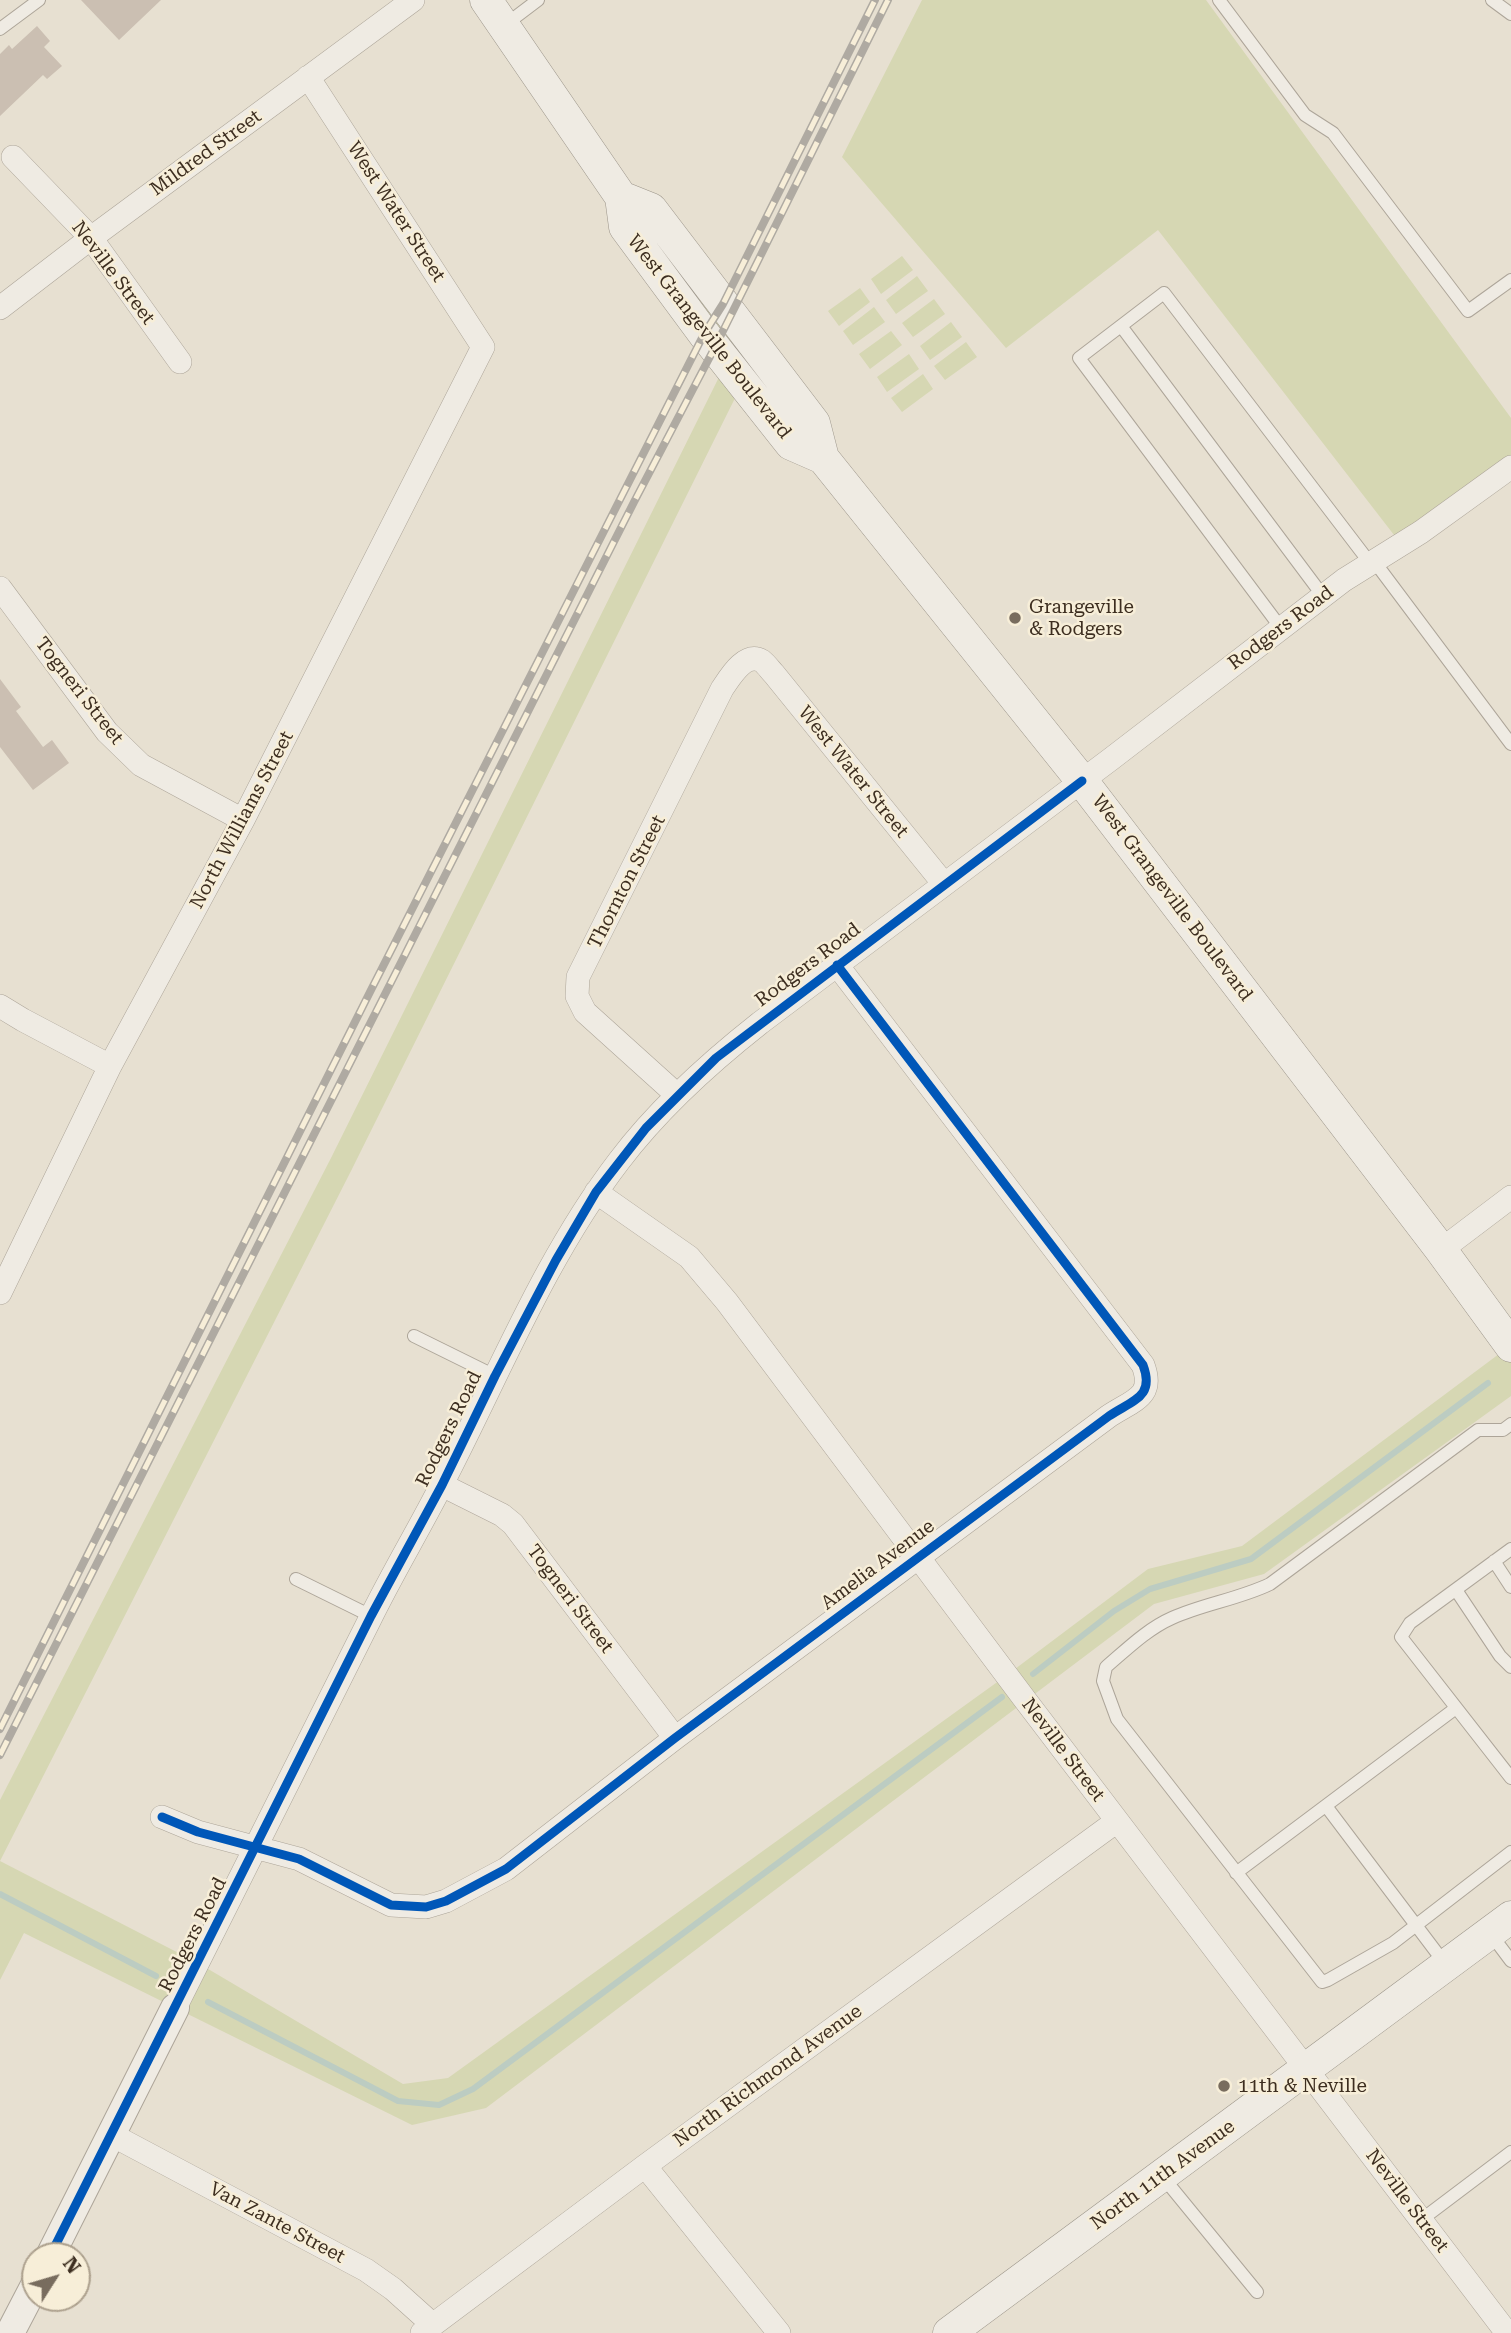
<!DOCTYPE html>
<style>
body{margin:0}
#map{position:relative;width:1511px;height:2333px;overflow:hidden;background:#e7e0d1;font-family:"Roboto Serif",serif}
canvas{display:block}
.north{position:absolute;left:21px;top:2242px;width:70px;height:70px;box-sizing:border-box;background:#f7eed8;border:2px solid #ada18e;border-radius:50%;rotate:53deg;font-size:19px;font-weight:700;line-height:28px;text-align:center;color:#3d2e20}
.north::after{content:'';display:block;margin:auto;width:24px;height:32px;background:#786c5e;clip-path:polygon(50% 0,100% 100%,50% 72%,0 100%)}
</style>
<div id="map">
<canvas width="1511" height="2333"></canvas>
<div class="north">N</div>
</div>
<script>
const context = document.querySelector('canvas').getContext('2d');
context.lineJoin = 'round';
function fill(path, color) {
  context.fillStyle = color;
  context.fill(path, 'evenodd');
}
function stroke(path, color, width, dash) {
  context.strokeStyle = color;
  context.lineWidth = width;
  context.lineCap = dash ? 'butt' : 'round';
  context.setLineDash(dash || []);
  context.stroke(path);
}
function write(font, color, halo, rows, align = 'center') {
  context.font = font + ' "Roboto Serif",serif';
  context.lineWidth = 5;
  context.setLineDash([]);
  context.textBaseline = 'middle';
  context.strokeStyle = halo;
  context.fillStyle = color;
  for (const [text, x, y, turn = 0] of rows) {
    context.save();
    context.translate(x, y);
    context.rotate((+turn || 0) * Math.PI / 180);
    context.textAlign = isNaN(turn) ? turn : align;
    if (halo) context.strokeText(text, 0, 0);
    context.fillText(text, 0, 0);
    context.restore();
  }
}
const green = new Path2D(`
 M 922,0 L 1206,0 L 1511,418 L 1511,467 L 1401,544 L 1158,230 L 1006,348 L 842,157 Z
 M 651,209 L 823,458 L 742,384 L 351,1171 L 0,1861 L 198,1963 L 403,2084 L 448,2078 L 1007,1675 L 1148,1569 L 1242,1546 L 1511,1345 L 1511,1396 L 1264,1574 L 1154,1604 L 486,2108 L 412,2125 L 24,1933 L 0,1980 L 0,1800 L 331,1158 L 726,363 L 625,227 Z
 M 902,256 L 913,270 L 881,294 L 871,279 Z
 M 917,276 L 928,291 L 896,314 L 886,300 Z
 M 860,288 L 870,302 L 839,326 L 828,311 Z
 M 934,299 L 945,314 L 913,337 L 902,323 Z
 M 874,307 L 885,322 L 853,345 L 843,331 Z
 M 951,322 L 962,337 L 930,360 L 920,346 Z
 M 891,331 L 902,345 L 870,369 L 859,354 Z
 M 966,342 L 977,357 L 945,380 L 934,366 Z
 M 909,354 L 919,369 L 887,392 L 877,377 Z
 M 923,374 L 933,389 L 902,412 L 891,398 Z`);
const stream = new Path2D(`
 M 1033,1674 L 1114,1611 L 1150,1589 L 1251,1559 L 1488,1383
 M 0,1894 L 156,1976
 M 208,2002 L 398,2101 L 439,2105 L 473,2089 L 1002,1697`);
const building = new Path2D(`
 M 81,0 L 161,0 L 119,40 Z
 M 37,26 L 50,41 L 44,47 L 62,66 L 47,79 L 43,75 L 0,116 L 0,54 L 9,45 L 12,49 Z
 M 0,679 L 21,707 L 16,711 L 43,747 L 52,740 L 69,763 L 33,790 L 0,747 Z`);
const service = new Path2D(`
 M 1219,0 L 1305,115 L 1333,133 L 1468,311 L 1511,280
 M 1492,0 L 1511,14
 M 505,25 L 538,0
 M 0,29 L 39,0
 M 1121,326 L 1323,596
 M 1374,561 L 1511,744
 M 1281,628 L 1079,358 L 1164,293 L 1370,563
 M 414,1336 L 495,1376
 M 1511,1424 L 1503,1430 L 1478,1430 L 1270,1584 C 1239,1599 1203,1604 1172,1618 C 1147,1629 1126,1650 1106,1667 L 1103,1681 L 1117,1719 L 1322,1982 L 1328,1980 L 1393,1943 L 1511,1852
 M 1511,1549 L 1410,1623 L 1401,1637 L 1511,1778
 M 1494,1561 L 1511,1587
 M 296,1579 L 371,1616
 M 1456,1590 L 1500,1656 L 1511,1667
 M 1326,1806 L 1446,1965
 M 1236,1873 L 1456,1708
 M 1490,1933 L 1511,1961
 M 1162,2176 L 1257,2292
 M 1421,2220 L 1511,2152`);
const minor = new Path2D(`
 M 13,157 L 91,238 L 180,362
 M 0,308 L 91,238 L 413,0
 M 0,588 L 107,732 L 141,765 L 243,820
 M 0,1006 L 23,1020 L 110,1066
 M 677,1095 L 585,1012 L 577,996 L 578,977 L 722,689 C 730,677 745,651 762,661 C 766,664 771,671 774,674 L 944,884
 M 596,1192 L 689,1257 L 727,1302 L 1026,1701 L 1507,2333
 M 1441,1250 L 1511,1197
 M 0,1293 L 110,1066 L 243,820 L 483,347 L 308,77
 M 442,1485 L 502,1515 L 513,1524 L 675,1738
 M 162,1817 L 198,1832 L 299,1859 L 391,1905 L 426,1907 L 446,1901 L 506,1869 L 675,1738 L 1109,1416 C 1133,1400 1155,1397 1143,1365 L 837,965
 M 175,2008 C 241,1879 304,1748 370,1619 C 392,1574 418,1531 441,1486 C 498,1377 544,1259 619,1161 C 659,1108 708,1064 760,1023 L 1111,759 L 1344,580 L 1421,532 L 1511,467
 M 112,2135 L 366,2270 L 393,2289 L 432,2324
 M 645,2166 L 779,2333
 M 422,2333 L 645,2166 L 1117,1821`);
const tertiary = new Path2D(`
 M 50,2256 L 175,2008
 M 10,2333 L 35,2285`);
const secondary = new Path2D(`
 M 486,0 L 621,197 L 625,227 L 704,334 L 791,444 L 823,458
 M 621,197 L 651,209 L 814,423 L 823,458 L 1082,781 L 1441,1250 L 1511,1346
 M 949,2333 L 1511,1917`);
const rail = new Path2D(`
 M 0,1729 L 372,988 L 704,334 L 723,304 L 875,0
 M 0,1755 L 634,502 L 715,347 L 888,0`);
const cycleway = new Path2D(`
 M 162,1817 L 198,1832 L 299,1859 L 391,1905 L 426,1907 L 446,1901 L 506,1869 L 675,1738 L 1109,1416 C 1133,1400 1155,1397 1143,1365 L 837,965
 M 50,2256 L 371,1616 L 442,1485 L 495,1376 L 556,1260 L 596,1192 L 646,1128 L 716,1058 L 1082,781`);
const markers = [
 [1015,618,7,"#786c5e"],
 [1224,2086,7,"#786c5e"]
];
const streetNames = [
 ["Mildred Street",206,153,-36],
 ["West Water Street",396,212,57],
 ["Neville Street",113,273,53],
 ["West Grangeville Boulevard",709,337,52],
 ["Rodgers Road",1281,628,-37],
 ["Togneri Street",79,691,52],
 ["West Water Street",853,772,51],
 ["North Williams Street",242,820,-62],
 ["Thornton Street",627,882,-63],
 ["West Grangeville Boulevard",1172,898,53],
 ["Rodgers Road",808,965,-37],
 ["Rodgers Road",449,1429,-64],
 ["Amelia Avenue",878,1565,-37],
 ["Togneri Street",570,1599,53],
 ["Neville Street",1063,1750,53],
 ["Rodgers Road",193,1935,-63],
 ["North Richmond Avenue",768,2076,-36],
 ["North 11th Avenue",1163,2175,-36],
 ["Neville Street",1407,2201,53],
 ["Van Zante Street",277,2223,28]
];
const poiNames = [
 ["Grangeville",1029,607],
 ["& Rodgers",1029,629],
 ["11th & Neville",1238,2086]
];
fill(green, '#d6d7b3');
stroke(stream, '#bcccc2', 6);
fill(building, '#cbbfb2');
stroke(service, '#ada599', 14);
stroke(minor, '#ada599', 24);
stroke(tertiary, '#ada599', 30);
stroke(secondary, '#9c958a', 33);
stroke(service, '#efebe3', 12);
stroke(minor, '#efebe3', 23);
stroke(tertiary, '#efebe3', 28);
stroke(secondary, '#efebe3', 32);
stroke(rail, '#afaaa2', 8);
stroke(rail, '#f7eed8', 5, [16]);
stroke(cycleway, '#0057b8', 9);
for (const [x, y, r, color] of markers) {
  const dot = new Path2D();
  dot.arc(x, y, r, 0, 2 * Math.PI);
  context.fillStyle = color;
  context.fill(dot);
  stroke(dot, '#f7eed8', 2.5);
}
write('19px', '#3d2e20', '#f7eed8', streetNames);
write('19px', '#3d2e20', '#f7eed8', poiNames, 'left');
</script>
